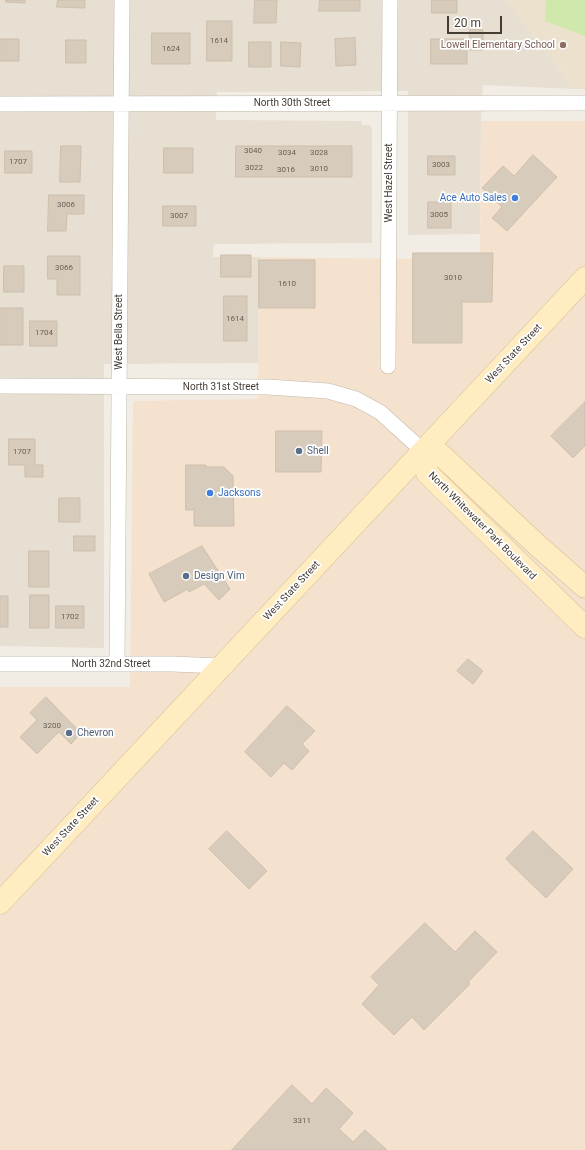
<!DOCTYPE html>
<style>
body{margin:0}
#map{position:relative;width:585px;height:1150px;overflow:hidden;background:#f2ede4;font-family:Roboto,sans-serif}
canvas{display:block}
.scale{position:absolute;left:447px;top:16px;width:55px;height:18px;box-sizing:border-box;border:2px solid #443d34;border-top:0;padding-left:5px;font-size:12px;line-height:14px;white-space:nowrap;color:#443d34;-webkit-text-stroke:3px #fff;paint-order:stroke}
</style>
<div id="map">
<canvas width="585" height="1150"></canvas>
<div class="scale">20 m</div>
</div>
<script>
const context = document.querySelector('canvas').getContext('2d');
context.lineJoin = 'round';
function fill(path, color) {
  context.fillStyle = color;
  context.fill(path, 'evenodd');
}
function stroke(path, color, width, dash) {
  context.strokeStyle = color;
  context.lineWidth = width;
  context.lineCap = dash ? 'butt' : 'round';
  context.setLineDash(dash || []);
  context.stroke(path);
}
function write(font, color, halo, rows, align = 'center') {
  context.font = font + ' Roboto,sans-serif';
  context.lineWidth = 3.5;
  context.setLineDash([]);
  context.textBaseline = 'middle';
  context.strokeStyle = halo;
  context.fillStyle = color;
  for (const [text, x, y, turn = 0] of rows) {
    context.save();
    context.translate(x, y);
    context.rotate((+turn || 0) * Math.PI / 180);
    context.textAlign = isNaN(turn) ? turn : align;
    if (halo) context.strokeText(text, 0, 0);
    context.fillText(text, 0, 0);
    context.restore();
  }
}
const residential = new Path2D(`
 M 0,0 L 506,0 L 574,89 L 483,85 L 481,121 L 480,234 L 408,235 L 408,91 L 217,92 L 216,120 L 361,121 L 362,125 L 370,125 L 372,128 L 372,243 L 214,244 L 213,257 L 259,257 L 258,363 L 104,364 L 104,648 L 0,646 Z`);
const commercial = new Path2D(`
 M 481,121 L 585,121 L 585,1150 L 0,1150 L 0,687 L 130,687 L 133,401 L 258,399 L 259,257 L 480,260 Z`);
const education = new Path2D(`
 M 506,0 L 585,0 L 585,89 L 574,89 Z`);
const green = new Path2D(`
 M 546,0 L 585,0 L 585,36 L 545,21 Z`);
const building = new Path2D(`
 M 6,0 L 25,0 L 25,3 L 6,2 Z
 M 58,0 L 85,0 L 85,8 L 57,7 Z
 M 255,0 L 277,0 L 276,23 L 254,23 Z
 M 320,0 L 360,0 L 360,11 L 319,11 Z
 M 432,0 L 457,0 L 457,13 L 432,13 Z
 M 207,21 L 232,21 L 232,61 L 207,61 Z
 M 470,29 L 483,30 L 483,50 L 470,50 Z
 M 152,33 L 190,33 L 190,64 L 152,64 Z
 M 355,38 L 356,65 L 336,66 L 335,39 Z
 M 0,39 L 19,39 L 19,61 L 0,61 Z
 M 431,39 L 467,39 L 467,64 L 431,64 Z
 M 66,40 L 86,40 L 86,63 L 66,63 Z
 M 249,42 L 271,42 L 271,67 L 249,67 Z
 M 281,42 L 301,43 L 300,67 L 281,66 Z
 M 61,146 L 81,146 L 80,182 L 60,182 Z
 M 236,146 L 352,146 L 352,177 L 236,177 Z
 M 164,148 L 193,148 L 193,173 L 164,173 Z
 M 5,151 L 32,151 L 32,173 L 5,173 Z
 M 533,155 L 557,177 L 507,231 L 492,218 L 502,207 L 482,188 L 503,166 L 514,176 Z
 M 428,156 L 455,156 L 455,175 L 428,175 Z
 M 49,195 L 84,195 L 84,214 L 67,214 L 66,231 L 48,231 Z
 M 428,202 L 451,202 L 451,228 L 428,228 Z
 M 163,206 L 196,206 L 196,226 L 163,226 Z
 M 413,253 L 493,253 L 492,302 L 462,302 L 462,343 L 413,343 Z
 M 221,255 L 251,255 L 251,277 L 221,277 Z
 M 48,256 L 80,256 L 80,295 L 57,295 L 57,279 L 48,279 Z
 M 259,260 L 315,260 L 315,308 L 259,308 Z
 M 4,266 L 24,266 L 24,292 L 4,292 Z
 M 224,296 L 247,296 L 247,341 L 224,341 Z
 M 0,308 L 23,308 L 23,345 L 0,345 Z
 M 30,321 L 57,321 L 57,346 L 30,346 Z
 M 585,402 L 585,446 L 573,458 L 551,436 Z
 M 276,431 L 322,431 L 321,472 L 276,472 Z
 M 9,439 L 35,439 L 35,465 L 43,465 L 43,477 L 25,477 L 25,465 L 9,465 Z
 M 186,465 L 206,465 L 206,467 L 224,467 L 233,476 L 234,526 L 194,526 L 194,510 L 186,510 Z
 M 59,498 L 80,498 L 80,522 L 59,522 Z
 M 74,536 L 95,536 L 95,551 L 74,551 Z
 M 202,546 L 230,589 L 219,600 L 204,584 L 189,592 L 188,589 L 164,602 L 149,574 Z
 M 29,551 L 49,551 L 49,587 L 29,587 Z
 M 30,595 L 49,595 L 49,628 L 30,628 Z
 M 0,596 L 8,596 L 8,627 L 0,627 Z
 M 56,606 L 84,606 L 84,628 L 56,628 Z
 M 468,659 L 483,671 L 473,684 L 457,671 Z
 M 46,697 L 81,733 L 71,744 L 59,732 L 37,754 L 20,737 L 37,720 L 30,713 Z
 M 287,706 L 315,731 L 302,744 L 309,751 L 292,770 L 284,763 L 271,777 L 245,752 Z
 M 227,831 L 267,871 L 249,889 L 209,849 Z
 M 533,831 L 573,869 L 546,898 L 506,859 Z
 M 425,923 L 455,952 L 475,931 L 497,952 L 468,982 L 470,984 L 424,1030 L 412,1017 L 394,1035 L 362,1004 L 379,985 L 371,977 Z
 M 292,1085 L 312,1104 L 326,1088 L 353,1113 L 339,1129 L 353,1142 L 365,1130 L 387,1150 L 232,1150 Z`);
const street = new Path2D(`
 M 0,104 L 585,103
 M 388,366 L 390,0
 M 0,386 L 268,387 L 328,391 L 356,399 L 380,412 L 423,451
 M 0,664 L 172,664 L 221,666
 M 117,664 L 122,0`);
const secondary = new Path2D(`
 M 423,451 L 427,473 L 585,627
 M 423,451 L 440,454 L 537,545 L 585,587
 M 0,903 L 585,278`);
const markers = [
 [563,45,4,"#8d6e63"],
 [515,198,4,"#3f7fe0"],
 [299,451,4,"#5c6f8a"],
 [210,493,4,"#3f7fe0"],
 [186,576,4,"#5c6f8a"],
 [69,733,4,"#5c6f8a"]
];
const numberNames = [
 ["1614",219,41],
 ["1624",171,49],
 ["3040",253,151],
 ["3034",287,153],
 ["3028",319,153],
 ["1707",18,162],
 ["3003",441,165],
 ["3022",254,168],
 ["3010",319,169],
 ["3016",286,170],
 ["3006",66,205],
 ["3005",439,215],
 ["3007",179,216],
 ["3066",64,268],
 ["3010",453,278],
 ["1610",287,284],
 ["1614",235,319],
 ["1704",44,333],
 ["1707",22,452],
 ["1702",70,617],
 ["3200",52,726],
 ["3311",302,1121]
];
const educationNames = [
 ["Lowell Elementary School",555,45]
];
const streetNames = [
 ["North 30th Street",292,103],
 ["West Hazel Street",389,183,-90],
 ["West Bella Street",119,332,-90],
 ["West State Street",514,354,-47],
 ["North 31st Street",221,387],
 ["North Whitewater Park Boulevard",482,526,45],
 ["West State Street",292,591,-47],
 ["North 32nd Street",111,664],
 ["West State Street",71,827,-47]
];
const shopNames = [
 ["Ace Auto Sales",507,198],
 ["Jacksons",218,493,"left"]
];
const serviceNames = [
 ["Shell",307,451],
 ["Design Vim",194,576],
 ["Chevron",77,733]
];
fill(residential, '#e6dfd2');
fill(commercial, '#f5e2ce');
fill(education, '#ece1cd');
fill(green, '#d0e8ab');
fill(building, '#d7cbbc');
stroke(building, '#cfbfac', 1);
stroke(street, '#c1b7a9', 16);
stroke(secondary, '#d3bf92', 23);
stroke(street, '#fff', 15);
stroke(secondary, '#ffecc1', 22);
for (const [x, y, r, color] of markers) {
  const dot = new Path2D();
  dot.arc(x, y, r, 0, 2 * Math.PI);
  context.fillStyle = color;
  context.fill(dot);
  stroke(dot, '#fff', 1.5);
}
write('8px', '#696056', null, numberNames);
write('10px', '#785e54', '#fff', educationNames, 'right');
write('10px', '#443d34', '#fff', streetNames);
write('10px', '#366cbe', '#fff', shopNames, 'right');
write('10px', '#4e5e75', '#fff', serviceNames, 'left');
</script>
